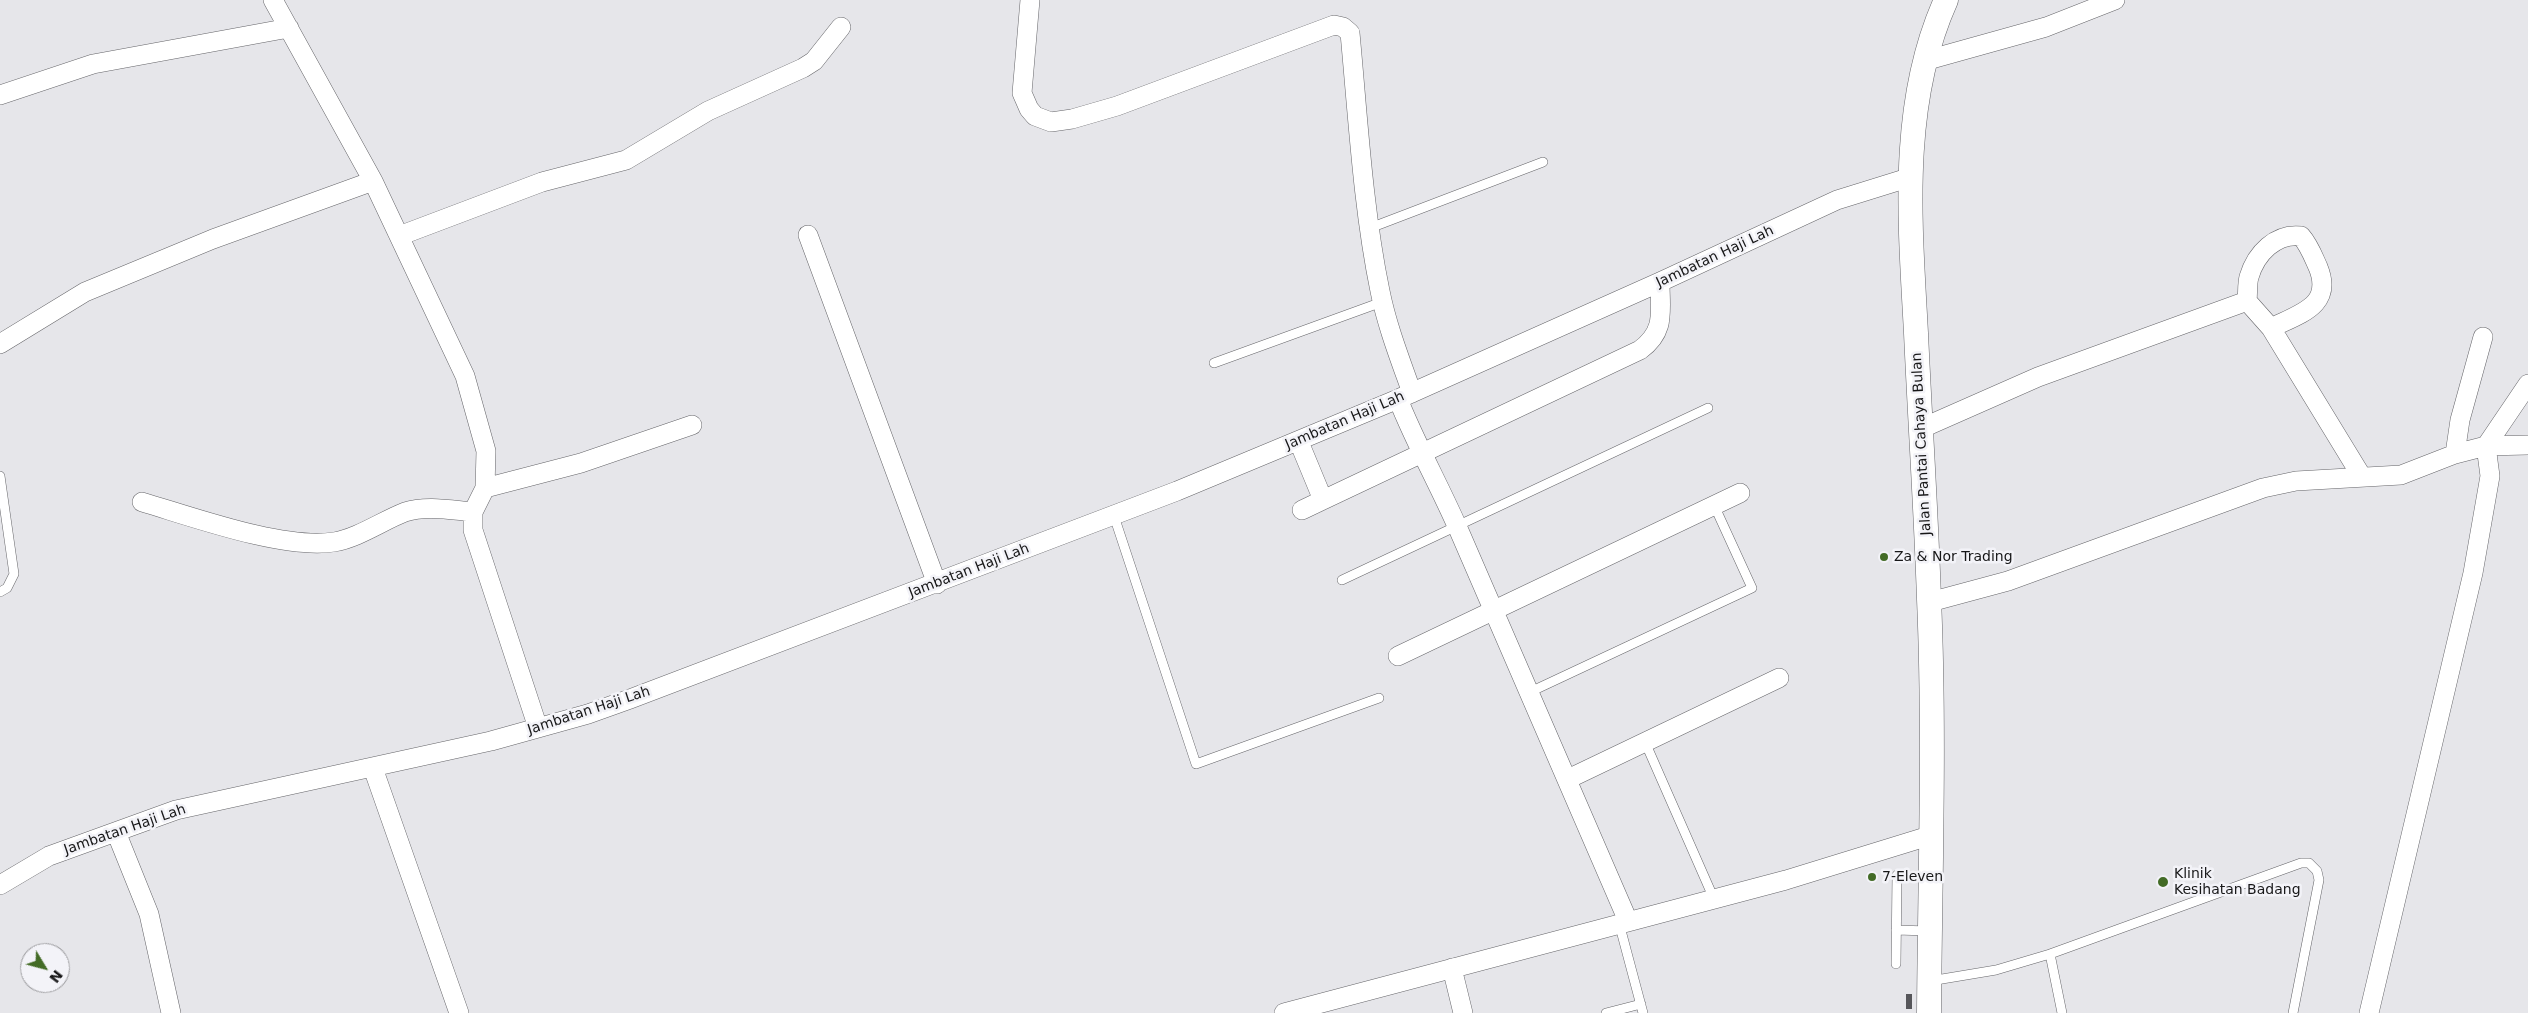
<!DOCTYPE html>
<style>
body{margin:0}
#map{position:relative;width:2528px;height:1013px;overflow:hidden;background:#e6e6ea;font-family:"DejaVu Sans",sans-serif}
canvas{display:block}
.north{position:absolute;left:20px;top:943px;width:50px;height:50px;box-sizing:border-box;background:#f3f3f8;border:1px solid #9b9b9e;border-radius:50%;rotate:127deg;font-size:14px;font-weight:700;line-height:20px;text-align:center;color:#171718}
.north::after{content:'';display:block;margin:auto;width:18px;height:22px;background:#436b26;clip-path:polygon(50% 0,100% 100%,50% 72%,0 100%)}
</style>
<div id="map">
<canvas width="2528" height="1013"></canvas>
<div class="north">N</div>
</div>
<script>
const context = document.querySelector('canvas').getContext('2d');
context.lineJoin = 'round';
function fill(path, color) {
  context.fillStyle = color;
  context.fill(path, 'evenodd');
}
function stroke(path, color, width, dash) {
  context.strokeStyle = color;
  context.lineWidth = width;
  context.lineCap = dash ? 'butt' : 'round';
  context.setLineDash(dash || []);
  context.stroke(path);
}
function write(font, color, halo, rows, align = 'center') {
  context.font = font + ' "DejaVu Sans",sans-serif';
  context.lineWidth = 5;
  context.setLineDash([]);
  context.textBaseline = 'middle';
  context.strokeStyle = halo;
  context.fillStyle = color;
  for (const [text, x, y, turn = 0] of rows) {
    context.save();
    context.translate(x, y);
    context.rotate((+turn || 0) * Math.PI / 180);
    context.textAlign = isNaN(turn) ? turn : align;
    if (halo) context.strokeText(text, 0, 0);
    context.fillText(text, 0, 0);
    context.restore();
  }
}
const building = new Path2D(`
 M 1906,994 L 1912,994 L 1912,1009 L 1906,1009 Z`);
const service = new Path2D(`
 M 1370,228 L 1543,162
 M 1214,363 L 1382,302
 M 0,476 L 14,574 L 7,588 L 0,592
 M 1114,516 L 1196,764 L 1379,698
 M 1342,580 L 1708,408
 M 1530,692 L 1752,588 L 1714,505
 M 1645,742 L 1714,899
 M 1619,923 L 1643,1013
 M 1896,930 L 1929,931
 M 2050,954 L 2062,1013
 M 1896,964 L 1897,875
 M 1930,981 L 1996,970 L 2050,954 L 2301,863 L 2309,863 L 2317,871 L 2319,880 L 2293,1013
 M 1606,1013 L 1641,1004`);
const minor = new Path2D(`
 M 273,0 L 373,181 L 465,376 L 486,451 L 485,488 L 473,512 L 473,530 L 538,728
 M 1030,0 L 1022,93 L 1029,109 L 1035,116 L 1051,122 L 1072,119 L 1117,106 L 1334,25 L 1343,27 L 1350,33 C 1358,118 1363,209 1380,291 C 1387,326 1400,359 1412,393
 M 1924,61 L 2046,27 L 2115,0
 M 0,95 L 93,64 L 289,28
 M 808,235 L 937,584
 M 399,236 L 542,182 L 626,160 L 708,111 L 803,68 L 814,61 L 841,27
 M 2271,328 C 2299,314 2334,306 2318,267 C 2313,256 2309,245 2301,236 C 2276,233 2256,253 2249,277 C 2247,284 2248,293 2247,301 L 2271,328 L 2362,477
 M 0,344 L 85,292 L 213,239 L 373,181
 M 1398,399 C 1415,442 1438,483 1457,526 L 1628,921
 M 1920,429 L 2038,377 L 2247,301
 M 1299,442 L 1323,500 L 1640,350 C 1666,331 1660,312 1660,282
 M 2455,454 L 2460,420 L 2483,337
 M 485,488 L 581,463 L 692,425
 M 142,502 C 193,517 284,550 334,542 C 358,538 382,521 405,512 C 426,505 451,510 473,512
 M 1302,510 L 1323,500
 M 1930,602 L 2008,581 L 2263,488 L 2296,481 L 2401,475 L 2455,454 L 2486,446 L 2528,445
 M 1398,656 L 1740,493
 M 373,768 L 459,1013
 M 1568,779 L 1779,678
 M 116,832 L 149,914 L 171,1013
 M 0,885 L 49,856 L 176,810 L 491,741 L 588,714 L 630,699 L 1177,491 L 1398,399 L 1660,282 L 1837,200 L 1911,177
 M 1452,968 L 1463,1013
 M 1284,1013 L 1786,880 L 1932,835
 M 2369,1013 L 2473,573 L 2490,476 L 2486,446 L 2528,384`);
const tertiary = new Path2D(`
 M 1929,1013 C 1930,875 1935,737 1929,599 C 1926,510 1920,421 1916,333 C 1910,222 1899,104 1946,0`);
const markers = [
 [1884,557,5,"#436b26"],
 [1872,877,5,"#436b26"],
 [2163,882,6,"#436b26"]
];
const streetNames = [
 ["Jambatan Haji Lah",1715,257,-25],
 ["Jambatan Haji Lah",1345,421,-23],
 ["Jalan Pantai Cahaya Bulan",1922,444,-93],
 ["Jambatan Haji Lah",969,571,-21],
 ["Jambatan Haji Lah",589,711,-18],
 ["Jambatan Haji Lah",125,830,-19]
];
const poiNames = [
 ["Za & Nor Trading",1894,557],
 ["Klinik",2174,874],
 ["Kesihatan Badang",2174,890],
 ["7-Eleven",1882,877]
];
fill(building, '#56565a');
stroke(service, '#656569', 10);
stroke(minor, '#656569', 20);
stroke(tertiary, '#656569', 25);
stroke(service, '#fff', 9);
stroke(minor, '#fff', 19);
stroke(tertiary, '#fff', 24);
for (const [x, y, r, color] of markers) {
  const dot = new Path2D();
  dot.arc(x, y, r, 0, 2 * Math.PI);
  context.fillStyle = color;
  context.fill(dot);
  stroke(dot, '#f3f3f8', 2);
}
write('14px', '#171718', '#f3f3f8', streetNames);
write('14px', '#171718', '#f3f3f8', poiNames, 'left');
</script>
